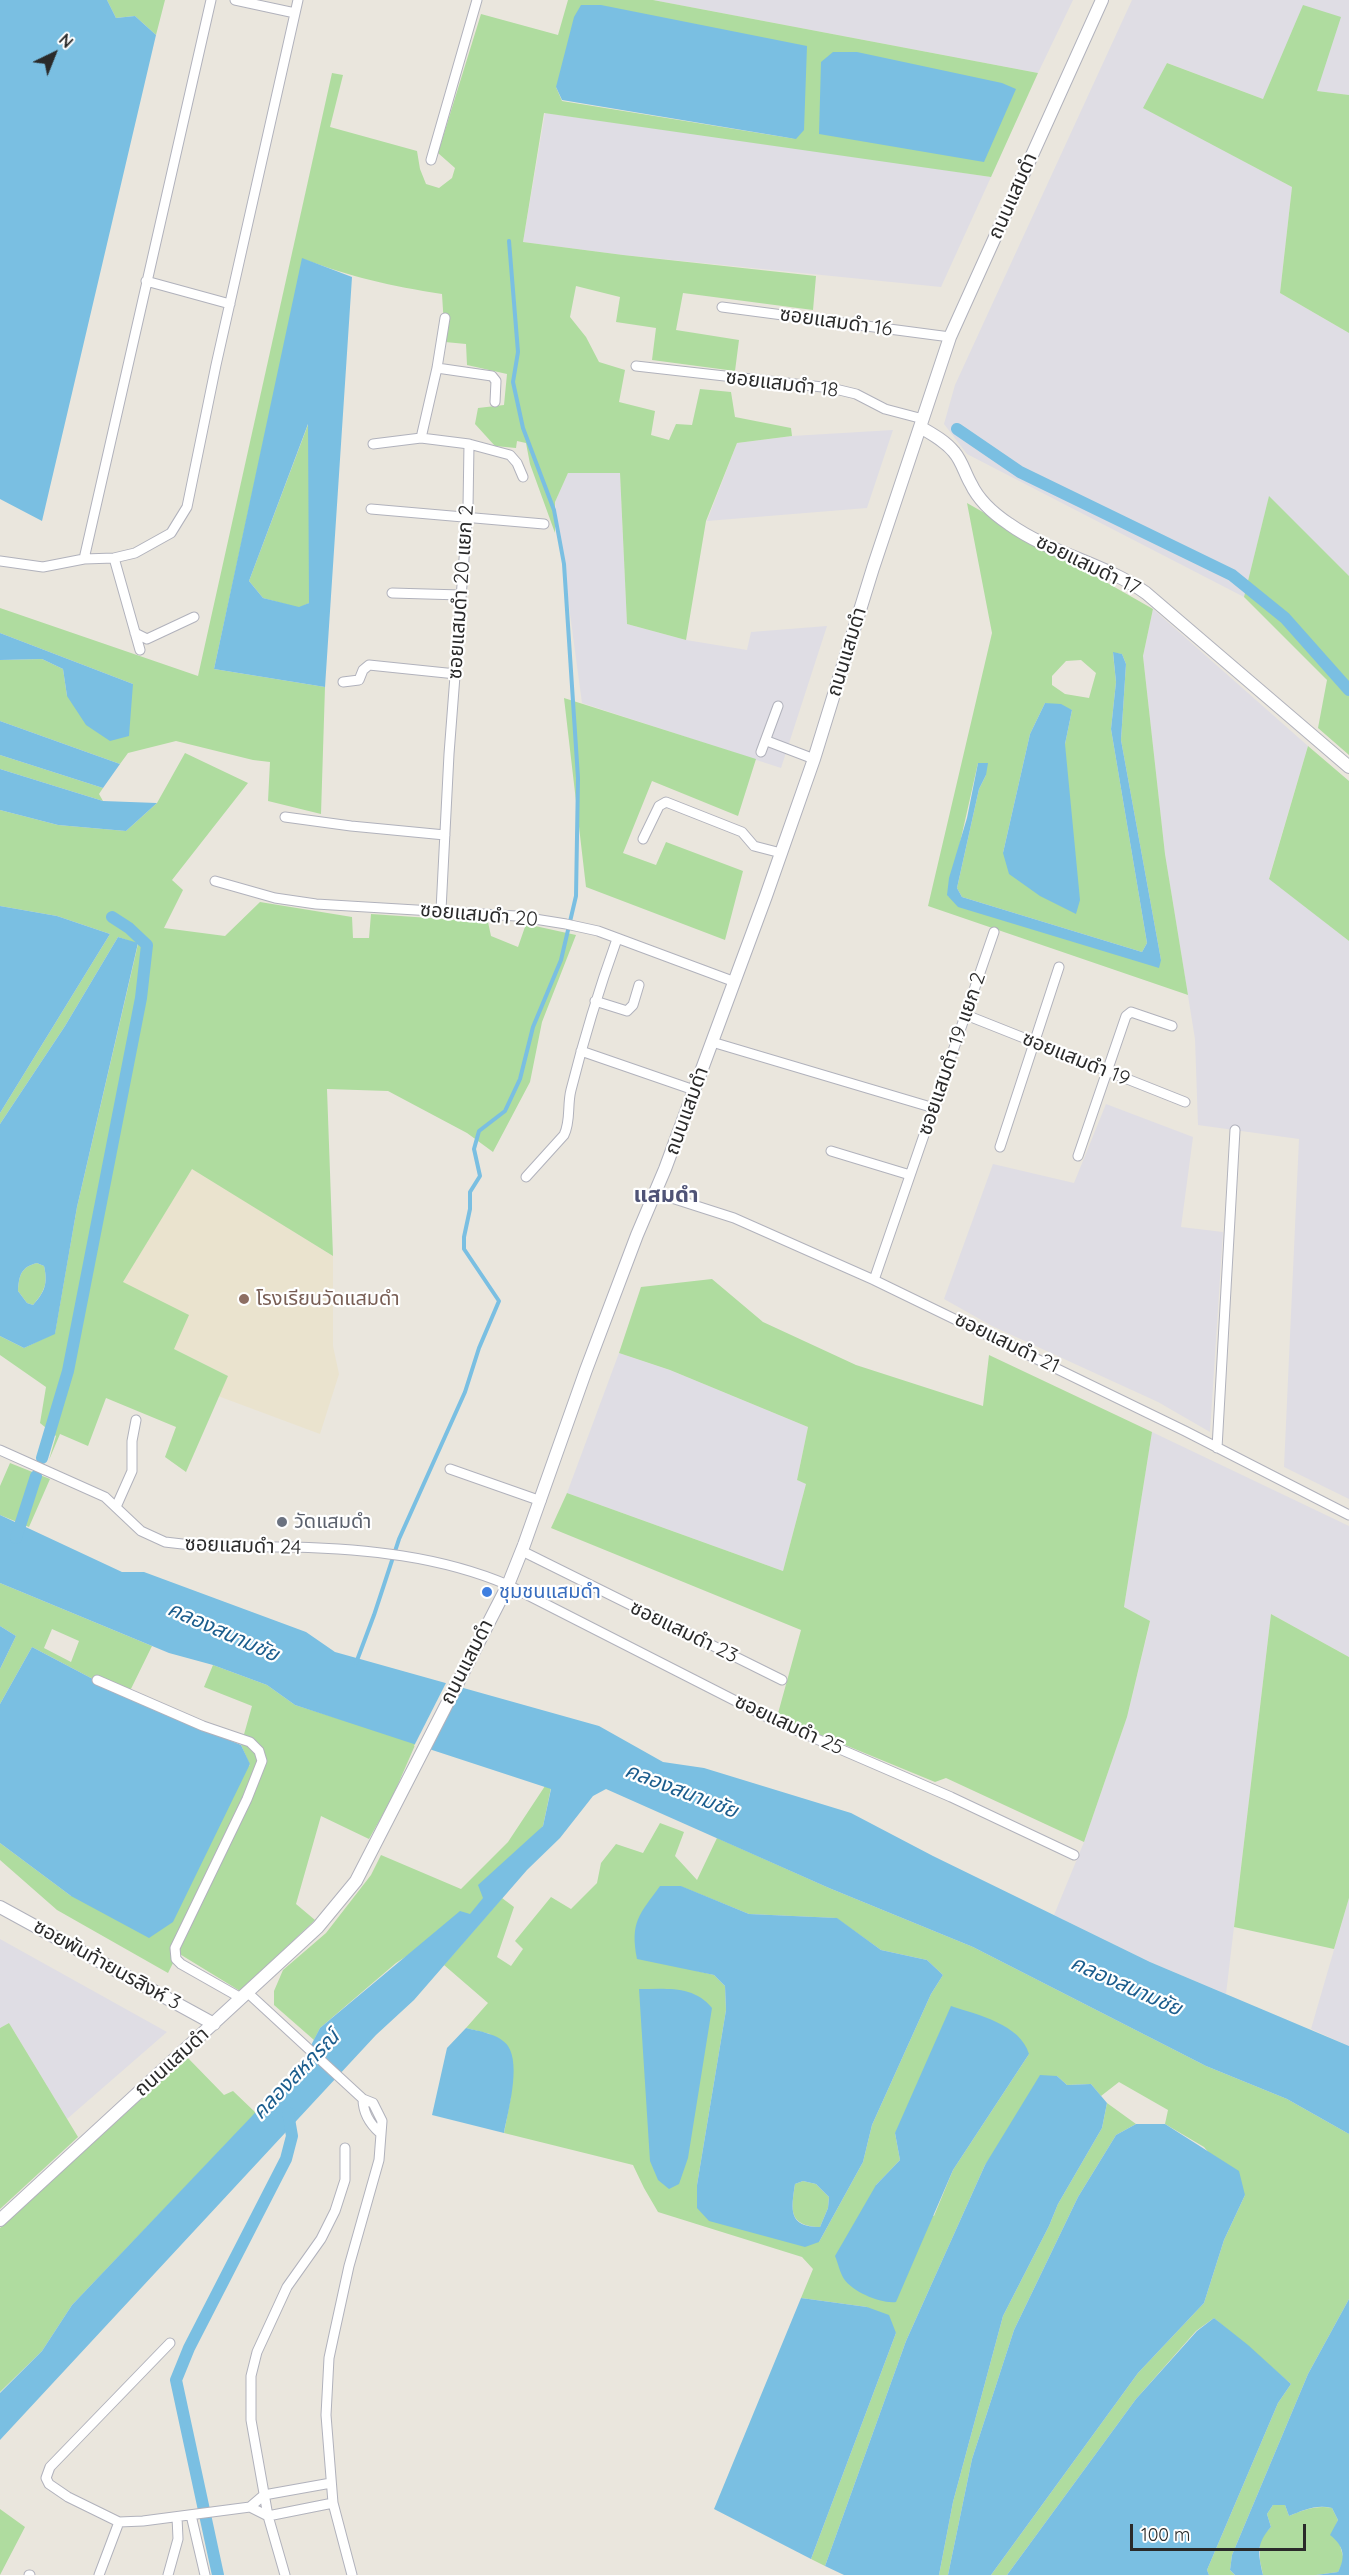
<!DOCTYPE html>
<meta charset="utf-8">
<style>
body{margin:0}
#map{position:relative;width:1349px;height:2575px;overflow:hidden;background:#eae6dd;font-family:Quicksand,sans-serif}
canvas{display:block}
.north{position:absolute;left:24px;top:24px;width:60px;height:60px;-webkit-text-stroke:4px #fff;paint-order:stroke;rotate:43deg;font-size:16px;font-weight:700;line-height:24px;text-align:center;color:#2a2a2a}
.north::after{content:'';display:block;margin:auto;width:21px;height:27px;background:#2a2a2a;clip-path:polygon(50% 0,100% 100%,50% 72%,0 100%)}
.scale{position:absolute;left:1130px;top:2524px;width:176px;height:27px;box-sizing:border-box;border:3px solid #2a2a2a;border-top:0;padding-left:8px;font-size:18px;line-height:21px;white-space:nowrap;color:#2a2a2a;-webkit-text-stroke:4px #fff;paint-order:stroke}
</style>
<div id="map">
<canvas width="1349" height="2575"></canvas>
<div class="north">N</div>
<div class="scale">100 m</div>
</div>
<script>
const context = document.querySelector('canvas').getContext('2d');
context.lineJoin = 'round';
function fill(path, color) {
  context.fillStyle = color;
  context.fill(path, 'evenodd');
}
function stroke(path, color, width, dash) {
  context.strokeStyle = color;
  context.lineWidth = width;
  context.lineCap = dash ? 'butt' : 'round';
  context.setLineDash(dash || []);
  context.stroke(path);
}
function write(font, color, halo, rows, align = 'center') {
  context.font = font + ' Quicksand,"Noto Sans Thai",sans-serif';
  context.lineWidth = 4.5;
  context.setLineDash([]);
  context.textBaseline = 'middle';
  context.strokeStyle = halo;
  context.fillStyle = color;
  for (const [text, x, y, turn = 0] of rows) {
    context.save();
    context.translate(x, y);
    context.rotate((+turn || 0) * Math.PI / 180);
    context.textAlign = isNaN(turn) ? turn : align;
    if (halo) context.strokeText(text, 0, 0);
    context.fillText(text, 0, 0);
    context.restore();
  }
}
const industrial = new Path2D(`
 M 653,0 L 1073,0 L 1038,73 Z
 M 1132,0 L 1349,0 L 1349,95 L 1316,91 L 1263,99 L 1167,63 L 1144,108 L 1292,187 L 1280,293 L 1349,333 L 1349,576 L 1269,497 L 1244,597 L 967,454 L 944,424 L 955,385 Z
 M 545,113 L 834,153 L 991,177 L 941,287 L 623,255 L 523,242 Z
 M 893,430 L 867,508 L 707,521 L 737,443 L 792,436 Z
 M 568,473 L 620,473 L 627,624 L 686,640 L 747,650 L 751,632 L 827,626 L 781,768 L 582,703 L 555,502 Z
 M 1153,609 L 1308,746 L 1269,878 L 1349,941 L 1349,1499 L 1284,1467 L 1299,1139 L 1198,1125 L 1195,1039 L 1165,854 L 1143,656 Z
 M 1106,1104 L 1193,1137 L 1181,1227 L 1223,1232 L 1210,1432 L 1158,1402 L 992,1326 L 944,1299 L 993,1164 L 1074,1183 Z
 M 619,1353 L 670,1370 L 808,1427 L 797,1480 L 806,1484 L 783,1571 L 567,1493 Z
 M 1152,1432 L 1349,1526 L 1349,1657 L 1271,1614 L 1226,1994 L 1150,1962 L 1054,1915 L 1084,1842 L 1127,1717 L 1150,1622 L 1124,1607 Z
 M 1349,1898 L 1349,2046 L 1311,2029 Z
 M 0,1939 L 167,2032 L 67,2119 L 9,2023 L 0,2028 Z`);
const education = new Path2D(`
 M 192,1168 L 333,1256 L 333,1346 L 339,1374 L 320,1434 L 218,1396 L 228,1376 L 174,1349 L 123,1282 Z`);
const green = new Path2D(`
 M 107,0 L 165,0 L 156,35 L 135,16 L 116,18 Z
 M 568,0 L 653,0 L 1038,73 L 991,177 L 544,113 L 523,242 L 623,255 L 816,276 L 813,310 L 683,293 L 676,330 L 739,340 L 735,371 L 652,360 L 656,328 L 616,322 L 620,297 L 576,286 L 570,317 L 586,337 L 599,362 L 625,370 L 619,402 L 655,411 L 651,435 L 669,440 L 676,424 L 692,425 L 700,389 L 731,392 L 735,417 L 791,428 L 792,436 L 737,443 L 706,521 L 686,640 L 627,624 L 620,473 L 568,473 L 555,502 L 555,533 L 530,464 L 526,443 L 517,441 L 516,448 L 495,446 L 475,424 L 478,408 L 504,405 L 507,374 L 467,365 L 466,344 L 445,342 L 442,294 C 390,286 352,277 303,259 L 214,669 L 325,687 L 321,814 L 268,801 L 270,762 L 253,760 L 176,741 L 128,753 L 120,764 L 0,721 L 0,660 L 42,659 L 63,669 L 67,696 L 133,684 L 0,633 L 0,608 L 198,676 L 332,73 L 343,75 L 330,127 L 417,151 L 420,169 L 426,184 L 439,188 L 452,178 L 455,168 L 438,153 L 481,14 L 558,35 ZM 556,87 L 796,139 L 562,101 Z
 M 1303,5 L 1341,17 L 1317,91 L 1349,95 L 1349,333 L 1280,293 L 1292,187 L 1143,108 L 1167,63 L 1263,99 Z
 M 309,422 L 309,603 L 299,608 L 263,598 L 249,581 Z
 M 1269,496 L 1349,576 L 1349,755 L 1318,728 L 1327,680 L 1244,597 Z
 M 967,503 L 1153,609 L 1143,656 L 1165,854 L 1188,995 L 928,906 L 992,633 ZM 1113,653 L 1122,654 L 1126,664 L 1121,740 L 1161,960 L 948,896 L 978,763 L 986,775 L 979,789 L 957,888 L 962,897 L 1142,952 L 1147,943 L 1111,729 L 1116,682 ZM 1081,660 L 1096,673 L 1089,698 L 1065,694 L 1052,685 L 1052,676 L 1066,661 ZM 1045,703 L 1072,710 L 1065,744 L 1003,853 L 1030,734 Z
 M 564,698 L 756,759 L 738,816 L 652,781 L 623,853 L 656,865 L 666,842 L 743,871 L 725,940 L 586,887 Z
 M 1308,746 L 1349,781 L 1349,941 L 1269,879 Z
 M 185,753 L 248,783 L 172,880 L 183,890 L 164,928 L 225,936 L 260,902 L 352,917 L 353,938 L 369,938 L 371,914 L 488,922 L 491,936 L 518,947 L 526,924 L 576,935 L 542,1022 L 530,1082 L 493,1152 L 467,1133 L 388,1091 L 327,1089 L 333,1256 L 192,1169 L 123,1282 L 189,1315 L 174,1349 L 228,1376 L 186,1472 L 165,1457 L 176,1427 L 106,1398 L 88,1446 L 60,1434 L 49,1460 L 56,1436 L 40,1423 L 46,1387 L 0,1355 L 0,1336 L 24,1348 L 55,1333 L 77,1207 L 138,944 L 118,937 L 65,1026 L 0,1124 L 0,1113 L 110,934 L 57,916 L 0,906 L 0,810 L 58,825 L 126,831 L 157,803 Z
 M 0,755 L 103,788 L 99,794 L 103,801 L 0,769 Z
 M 37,1263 L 44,1266 C 48,1283 45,1291 33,1305 L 27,1303 L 18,1291 C 19,1275 21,1267 37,1263 Z
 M 712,1279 L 763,1322 L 856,1365 L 983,1406 L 989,1355 L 1152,1432 L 1124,1607 L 1150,1621 L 1127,1717 L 1084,1842 L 946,1778 L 935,1782 L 777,1717 L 801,1630 L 551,1528 L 567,1493 L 783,1571 L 806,1484 L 797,1480 L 808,1427 L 670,1370 L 619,1353 L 641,1287 Z
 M 10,1463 L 50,1479 L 29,1527 L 0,1515 L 0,1486 Z
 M 0,1583 L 152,1646 L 127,1697 L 32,1647 L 0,1704 L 0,1669 L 16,1636 L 0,1626 ZM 52,1629 L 79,1641 L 71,1662 L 44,1648 Z
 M 1271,1614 L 1349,1657 L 1349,1898 L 1334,1949 L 1234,1927 Z
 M 213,1665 L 267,1685 L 295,1705 L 416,1743 L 392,1798 L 369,1839 L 321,1816 L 296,1904 L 315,1920 L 240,1991 L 178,1953 L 168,1973 L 57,1910 L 0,1860 L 0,1843 L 71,1896 L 250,1765 L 241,1745 L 252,1706 L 204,1687 Z
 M 545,1786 L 551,1788 L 543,1826 L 470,1915 L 396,1963 L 320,2028 L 314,2040 L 274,2005 L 274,1991 L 283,1970 L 326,1933 L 371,1875 L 381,1855 L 461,1889 L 508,1842 Z
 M 660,1823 L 684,1832 L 675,1856 L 697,1880 L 717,1838 L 829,1888 L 973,1947 L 1206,2066 L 1287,2099 L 1349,2134 L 1349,2299 L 1308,2374 L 1232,2555 L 1230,2570 L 1235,2575 L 1209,2575 L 1207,2570 L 1278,2403 L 1291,2384 L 1214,2318 L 1196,2331 L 1136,2399 L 1007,2575 L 991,2575 L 1138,2373 L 1204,2303 L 1224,2240 L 1245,2195 L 1204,2147 L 1165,2124 L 1168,2110 L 1119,2082 L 1101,2096 L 1091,2084 L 1067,2085 L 1057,2076 L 985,2165 L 906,2341 L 825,2566 L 811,2559 L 896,2333 L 867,2307 L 801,2298 L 813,2269 L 802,2257 L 658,2212 L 644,2188 L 633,2165 L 504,2133 L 511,2096 L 490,2034 L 466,2028 L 488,2003 L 444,1965 L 502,1898 L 514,1907 L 497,1957 L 511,1966 L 523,1949 L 515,1941 L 551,1897 L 571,1909 L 597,1883 L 601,1863 L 616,1844 L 643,1853 ZM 680,1886 L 749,1914 L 836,1918 L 881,1950 L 927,1960 L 943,1975 L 931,1994 L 872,2125 L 863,2162 L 819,2242 L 697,2185 L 726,2010 L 725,1986 L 714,1975 L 689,1969 ZM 1029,2054 L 953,2170 L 934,2216 L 876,2185 L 900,2160 L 895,2133 Z
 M 9,2023 L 78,2137 L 0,2209 L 0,2028 Z
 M 187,2057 L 224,2095 L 233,2091 L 256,2113 L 72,2305 L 42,2351 L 0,2392 L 0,2228 Z
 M 1107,2103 L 1136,2124 L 1116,2135 L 1078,2197 L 1014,2330 L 972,2459 L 948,2575 L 939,2575 L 953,2502 L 1003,2316 L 1049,2226 L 1058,2204 L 1102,2128 Z
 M 803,2181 L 816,2184 L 829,2197 L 828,2208 L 820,2227 C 788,2226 791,2210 795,2184 Z
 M 1273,2505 L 1285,2505 L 1289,2516 C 1303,2510 1317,2505 1332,2508 L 1338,2520 L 1335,2527 L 1344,2560 L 1338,2572 L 1316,2575 L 1263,2575 L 1260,2561 L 1260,2539 L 1271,2527 L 1267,2514 Z
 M 0,2509 L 25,2527 L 0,2575 Z`);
const water = new Path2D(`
 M 0,0 L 107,0 L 116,18 L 135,16 L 156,35 L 42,521 L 0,499 Z
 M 581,5 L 601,5 L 807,46 L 804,130 L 796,139 L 562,100 L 556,87 L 574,17 Z
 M 833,52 L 857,52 L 1002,83 L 1016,89 L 984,162 L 819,134 L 821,62 Z
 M 302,258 L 352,277 L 325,687 L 214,669 ZM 308,424 L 309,603 L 299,607 L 263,598 L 249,581 Z
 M 0,633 L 133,684 L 129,736 L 110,741 L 86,725 L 67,696 L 63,669 L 42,659 L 0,660 Z
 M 1113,652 L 1122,654 L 1126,664 L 1121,740 L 1161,960 L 1159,968 L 958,907 L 947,895 L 949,878 L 967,818 L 978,763 L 988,763 L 986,775 L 979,789 L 957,888 L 962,897 L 1142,952 L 1147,943 L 1111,729 L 1116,682 Z
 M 1045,703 L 1061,704 L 1072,710 L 1065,744 L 1080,900 L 1076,914 L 1040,896 L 1009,874 L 1003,853 L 1030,734 Z
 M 0,721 L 120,764 L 103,788 L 0,755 Z
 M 0,769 L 103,801 L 157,803 L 126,831 L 58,825 L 0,810 Z
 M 0,906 L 57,916 L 110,934 L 0,1113 Z
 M 118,937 L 138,943 L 77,1207 L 55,1334 L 24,1348 L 0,1336 L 0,1124 L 65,1026 ZM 37,1263 L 44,1266 C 48,1283 45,1292 33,1305 L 27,1303 L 18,1291 C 19,1275 21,1267 37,1263 Z
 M 0,1515 L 122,1572 L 144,1572 L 306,1632 L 335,1652 L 599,1726 L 663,1762 L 704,1768 L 851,1813 L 933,1856 L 1150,1962 L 1349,2046 L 1349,2134 L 1287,2099 L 1206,2066 L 973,1947 L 829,1888 L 606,1789 L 593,1796 L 560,1838 L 527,1870 L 414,2000 L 376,2035 L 0,2440 L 0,2393 L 42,2351 L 72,2305 L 252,2116 L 304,2059 L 320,2028 L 460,1911 L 470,1914 L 483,1898 L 478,1885 L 543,1826 L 551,1789 L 295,1705 L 267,1685 L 213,1665 L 169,1653 L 0,1583 Z
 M 0,1626 L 16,1636 L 0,1669 Z
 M 32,1647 L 127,1697 L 241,1745 L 250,1764 L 173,1922 L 149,1938 L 71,1896 L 0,1843 L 0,1704 Z
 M 660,1886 L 681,1886 L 749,1914 L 837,1918 L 881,1950 L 927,1960 L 943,1975 L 931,1994 L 872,2125 L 863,2162 L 819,2242 L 805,2247 L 709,2221 L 697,2208 L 697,2185 L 726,2010 L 725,1986 L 714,1975 L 637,1959 C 630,1922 639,1915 660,1886 ZM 803,2181 L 816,2184 L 829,2197 L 828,2208 L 820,2227 C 788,2227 791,2210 795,2184 Z
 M 639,1989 C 665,1989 694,1985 712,2008 L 688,2158 L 679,2184 L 669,2189 L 658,2180 L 650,2161 Z
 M 951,2006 C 978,2015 1020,2024 1029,2054 L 953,2170 L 896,2302 C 881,2304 853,2292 844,2279 C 840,2273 838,2263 835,2256 L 876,2185 L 900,2160 L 895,2133 Z
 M 466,2028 C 478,2031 500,2034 508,2046 C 521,2066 508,2111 504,2133 L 432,2115 L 447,2048 Z
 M 1040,2075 L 1057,2076 L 1067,2085 L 1091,2084 L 1107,2103 L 1102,2128 L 1058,2204 L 1049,2226 L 1003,2316 L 953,2502 L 939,2575 L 844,2575 L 825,2566 L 906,2341 L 985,2165 Z
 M 1136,2124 L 1165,2124 L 1239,2171 L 1245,2195 L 1224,2240 L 1204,2303 L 1138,2373 L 991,2575 L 948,2575 L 972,2459 L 1014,2330 L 1078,2197 L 1116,2135 Z
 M 801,2298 L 867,2307 L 889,2315 L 896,2333 L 811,2559 L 714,2509 Z
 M 1349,2299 L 1349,2575 L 1316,2575 L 1338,2572 C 1346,2557 1344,2546 1330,2535 L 1338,2520 L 1332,2508 C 1317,2504 1303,2510 1289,2516 L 1285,2505 L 1273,2505 L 1267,2514 L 1271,2527 C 1256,2544 1258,2553 1263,2575 L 1235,2575 L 1230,2570 L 1232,2555 L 1308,2374 Z
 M 1214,2318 L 1248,2345 L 1291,2384 L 1278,2403 L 1207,2570 L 1209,2575 L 1007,2575 L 1136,2399 L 1197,2331 Z`);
const pier = new Path2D(`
 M 447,1681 L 463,1685 L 430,1751 L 414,1746 Z`);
const stream = new Path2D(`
 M 356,1663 L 374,1615 L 399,1539 L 465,1392 L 479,1348 L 499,1301 L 464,1249 L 464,1237 L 470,1209 L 470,1192 L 480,1176 L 474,1149 L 479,1131 L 505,1111 L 520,1079 L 533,1027 L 561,960 L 576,896 L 578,778 L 564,564 L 554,510 L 523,428 L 513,382 L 518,352 L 509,241`);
const canal = new Path2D(`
 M 957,429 L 1020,472 L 1232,575 L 1285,618 L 1349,690
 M 42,1458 L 68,1371 L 141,998 L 147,945 L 129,928 L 112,917
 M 16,1538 L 36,1476
 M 218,2575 L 176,2380 L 189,2348 L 286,2159 L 292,2136 L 288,2113`);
const minor = new Path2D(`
 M 235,0 L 295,13
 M 431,160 L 477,0
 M 146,281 L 230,304
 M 722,307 L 950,337
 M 636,366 L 831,388 L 856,394 L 885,409 L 923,419
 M 437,368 L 492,376 L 496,381 L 495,402
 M 373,444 L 421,438
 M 469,444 L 510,455 L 517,463 L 523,477
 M 371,509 L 544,524
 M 114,558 L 140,650
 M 84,559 L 114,558 L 135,553 L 171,533 L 187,507 L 216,365 L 298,0
 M 0,561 L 43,567 L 84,559 L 211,0
 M 392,593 L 461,595
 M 135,633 L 147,639 L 194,617
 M 343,682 L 359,680 L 363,670 L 369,665 L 456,674
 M 767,741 L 814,759
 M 761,752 L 778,706
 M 285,817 L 351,826 L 445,835
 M 643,839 L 659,806 L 666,802 L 742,832 L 754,846 L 781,853
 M 215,881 L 275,898 L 316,904 L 516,916 L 566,924 L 598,931 L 735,982
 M 441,910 L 449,754 L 468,507 L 469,444 L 421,438 L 437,368 L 445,318
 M 595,1001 L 627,1011 L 633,1005 L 639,985
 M 966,1015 L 1185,1102
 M 712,1042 L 934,1108
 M 581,1051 L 694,1090
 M 1000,1147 L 1059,967
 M 831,1151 L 910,1175
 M 1078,1156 L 1126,1016 L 1131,1012 L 1172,1026
 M 526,1177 L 564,1135 C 571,1121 567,1105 571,1090 C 584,1038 599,989 617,939
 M 656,1193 L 734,1218 L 874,1280 L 1185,1431 L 1349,1515
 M 874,1280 L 994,932
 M 1217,1448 L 1235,1130
 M 0,1450 L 105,1497 L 141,1531 L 165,1542 C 208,1548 250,1546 293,1547 C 366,1549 440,1556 508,1585 L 775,1721 L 951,1797 L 1074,1855
 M 450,1469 L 541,1501
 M 116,1507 L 132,1471 L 132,1441 L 136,1420
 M 522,1551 L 782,1680
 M 97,1680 L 203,1726 L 250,1742 L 259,1751 L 262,1761 L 247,1799 L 175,1948 L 176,1959 L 181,1964 L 241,1998
 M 248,1993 L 363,2099 L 373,2103 L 382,2121 L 379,2160 L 349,2266 L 335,2330 L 329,2358 L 326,2415 L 333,2503 L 352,2575
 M 363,2099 C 363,2113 370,2124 380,2133
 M 170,2343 L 50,2467 L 46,2478 L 49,2484 L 68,2497 L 119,2522 L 143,2521 L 250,2507
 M 331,2483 L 264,2495 L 250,2507 L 268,2516 L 333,2503
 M 191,2515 L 205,2575
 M 29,2575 L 30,2575
 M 99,2575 L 119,2522
 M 168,2575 L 178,2539 L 177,2517
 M 285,2575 L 268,2516 L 251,2420 L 251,2376 L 257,2352 L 287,2287 L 321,2239 L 335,2211 L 345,2180 L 345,2148`);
const tertiary = new Path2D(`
 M 920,427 C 932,434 945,441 954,452 C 962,461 965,474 971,484 C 979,501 994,514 1009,524 C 1051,554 1104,563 1146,593 L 1349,767
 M 0,1907 L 214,2024
 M 0,2220 L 318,1927 L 356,1881 L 508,1585 L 524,1545 L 586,1370 L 637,1235 L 665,1169 L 766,896 L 814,759 L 873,568 L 950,337 L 1102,0`);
const markers = [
 [244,1299,6,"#8d6e63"],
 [282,1522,6,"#6b7280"],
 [487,1592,6,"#3f7fe0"]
];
const streetNames = [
 ["ถนนแสมดำ",1013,196,-66],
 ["ซอยแสมดำ 16",836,322,8],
 ["ซอยแสมดำ 18",782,384,7],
 ["ซอยแสมดำ 17",1088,565,26],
 ["ซอยแสมดำ 20 แยก 2",461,592,-86],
 ["ถนนแสมดำ",847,652,-73],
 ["ซอยแสมดำ 20",479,915,5],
 ["ซอยแสมดำ 19 แยก 2",952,1054,-71],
 ["ซอยแสมดำ 19",1076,1059,22],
 ["ถนนแสมดำ",687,1111,-70],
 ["ซอยแสมดำ 21",1007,1343,26],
 ["ซอยแสมดำ 24",243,1546,2],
 ["ซอยแสมดำ 23",684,1632,26],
 ["ถนนแสมดำ",467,1662,-63],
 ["ซอยแสมดำ 25",789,1725,25],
 ["ซอยพันท้ายนรสิงห์ 3",107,1965,29],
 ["ถนนแสมดำ",172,2062,-42]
];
const educationNames = [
 ["โรงเรียนวัดแสมดำ",256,1299]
];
const worshipNames = [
 ["วัดแสมดำ",294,1522]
];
const shopNames = [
 ["ชุมชนแสมดำ",499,1592]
];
const waterNames = [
 ["คลองสนามชัย",223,1632,24],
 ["คลองสนามชัย",681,1791,21],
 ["คลองสนามชัย",1126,1986,24],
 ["คลองสหกรณ์",296,2075,-46]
];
const quarterNames = [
 ["แสมดำ",666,1195]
];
fill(industrial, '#dfdde4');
fill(education, '#eae3ce');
fill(green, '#afdc9f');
fill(water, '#7abfe2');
fill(pier, '#eae6dd');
stroke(stream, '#7abfe2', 4);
stroke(canal, '#7abfe2', 12);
stroke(minor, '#b1b2bc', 11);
stroke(tertiary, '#b1b2bc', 14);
stroke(minor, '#fff', 9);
stroke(tertiary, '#fff', 12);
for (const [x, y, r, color] of markers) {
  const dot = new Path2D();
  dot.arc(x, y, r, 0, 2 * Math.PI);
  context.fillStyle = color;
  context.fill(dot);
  stroke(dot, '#fff', 2);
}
write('20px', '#2a2a2a', '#fff', streetNames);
write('20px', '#785e54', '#fff', educationNames, 'left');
write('20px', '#5b616d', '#fff', worshipNames, 'left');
write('20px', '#366cbe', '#fff', shopNames, 'left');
write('italic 21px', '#1b5d8d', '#fff', waterNames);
write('bold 22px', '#4f5376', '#fff', quarterNames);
</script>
